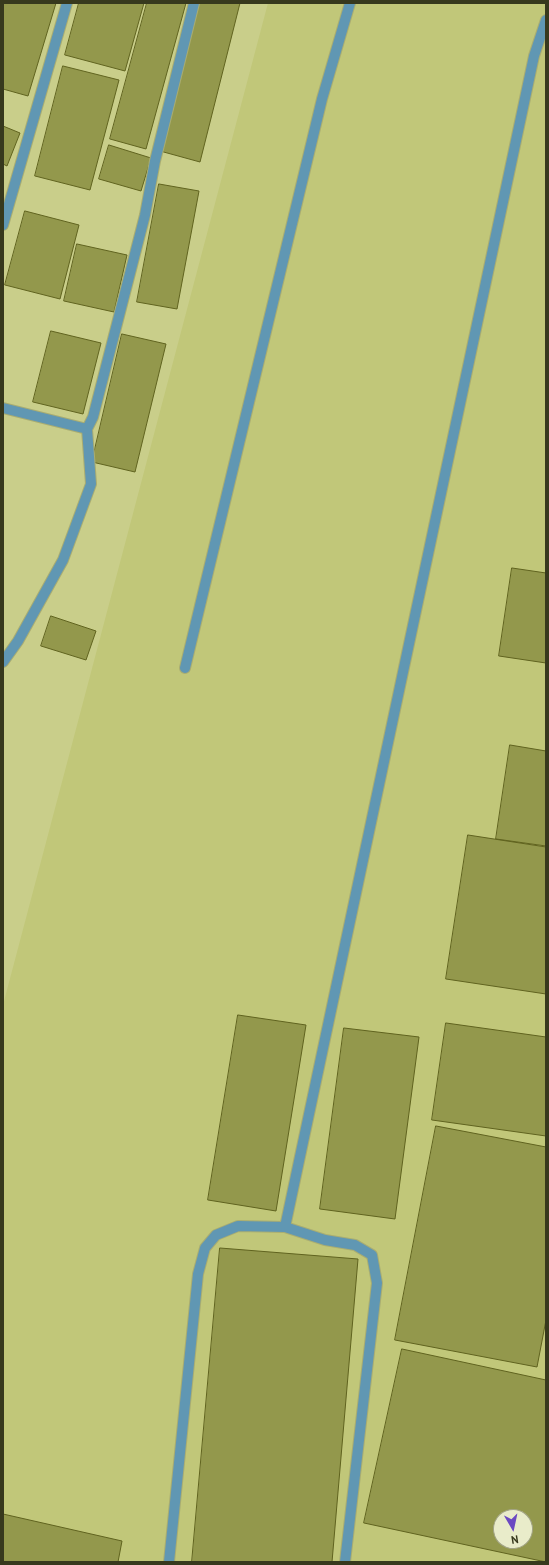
<!DOCTYPE html>
<style>
body{margin:0}
#map{position:relative;width:549px;height:1565px;overflow:hidden;background:#c9ce8a;font-family:"PT Sans",sans-serif}
canvas{display:block}
.frame{position:absolute;inset:0;border:4px solid #37391d;pointer-events:none}
.north{position:absolute;left:493px;top:1509px;width:40px;height:40px;box-sizing:border-box;background:#e9ecca;border:1px solid #a2a485;border-radius:50%;rotate:171deg;font-size:11px;font-weight:700;line-height:16px;text-align:center;color:#37391d}
.north::after{content:'';display:block;margin:auto;width:14px;height:18px;background:#6b49c2;clip-path:polygon(50% 0,100% 100%,50% 72%,0 100%)}
</style>
<div id="map">
<canvas width="549" height="1565"></canvas>
<div class="frame"></div>
<div class="north">N</div>
</div>
<script>
const context = document.querySelector('canvas').getContext('2d');
context.lineJoin = 'round';
function fill(path, color) {
  context.fillStyle = color;
  context.fill(path, 'evenodd');
}
function stroke(path, color, width, dash) {
  context.strokeStyle = color;
  context.lineWidth = width;
  context.lineCap = dash ? 'butt' : 'round';
  context.setLineDash(dash || []);
  context.stroke(path);
}
const built = new Path2D(`
 M 268,3 L 546,3 L 546,1562 L 3,1562 L 3,1005 ZM 501,1517 L 525,1517 L 525,1541 L 501,1541 Z`);
const building = new Path2D(`
 M 3,3 L 56,3 L 28,96 L 3,89 Z
 M 79,3 L 144,3 L 125,71 L 65,55 Z
 M 147,3 L 186,3 L 146,149 L 110,139 Z
 M 198,3 L 240,3 L 200,162 L 160,151 Z
 M 63,66 L 119,80 L 90,190 L 35,176 Z
 M 3,126 L 20,133 L 7,166 L 3,164 Z
 M 109,145 L 151,158 L 141,191 L 99,179 Z
 M 159,184 L 199,191 L 177,309 L 137,302 Z
 M 25,211 L 79,225 L 60,299 L 5,285 Z
 M 77,244 L 127,255 L 114,312 L 64,301 Z
 M 51,331 L 101,343 L 83,414 L 33,402 Z
 M 122,334 L 166,344 L 135,472 L 92,462 Z
 M 512,568 L 546,573 L 546,663 L 499,656 Z
 M 51,616 L 96,631 L 86,660 L 41,646 Z
 M 510,745 L 546,751 L 546,846 L 496,839 Z
 M 468,835 L 546,847 L 546,994 L 446,979 Z
 M 238,1015 L 306,1025 L 276,1211 L 208,1200 Z
 M 446,1023 L 546,1037 L 546,1136 L 432,1120 Z
 M 344,1028 L 419,1037 L 395,1219 L 320,1209 Z
 M 436,1126 L 546,1147 L 546,1320 L 537,1367 L 395,1340 Z
 M 220,1248 L 358,1259 L 332,1562 L 192,1562 Z
 M 402,1349 L 546,1380 L 546,1562 L 364,1523 ZM 501,1517 L 525,1517 L 525,1541 L 501,1541 Z
 M 3,1514 L 122,1541 L 118,1562 L 3,1562 Z`);
const service = new Path2D(`
 M 185,668 L 322,99 L 350,3
 M 285,1227 L 534,56 L 546,20
 M 169,1562 L 198,1274 L 205,1248 L 216,1235 L 238,1226 L 285,1227 L 325,1240 L 355,1245 L 372,1255 L 377,1283 L 345,1562`);
const minor = new Path2D(`
 M 3,225 L 67,3
 M 3,408 L 87,429 L 91,484 L 63,560 L 18,641 L 3,662
 M 87,429 L 93,417 L 145,215 L 155,161 L 194,3`);
fill(built, '#c1c779');
fill(building, '#93984c');
stroke(building, '#60631f', 1);
stroke(service, '#a9ad72', 12);
stroke(minor, '#a9ad72', 12);
stroke(service, '#6097b3', 10);
stroke(minor, '#6097b3', 10);
</script>
